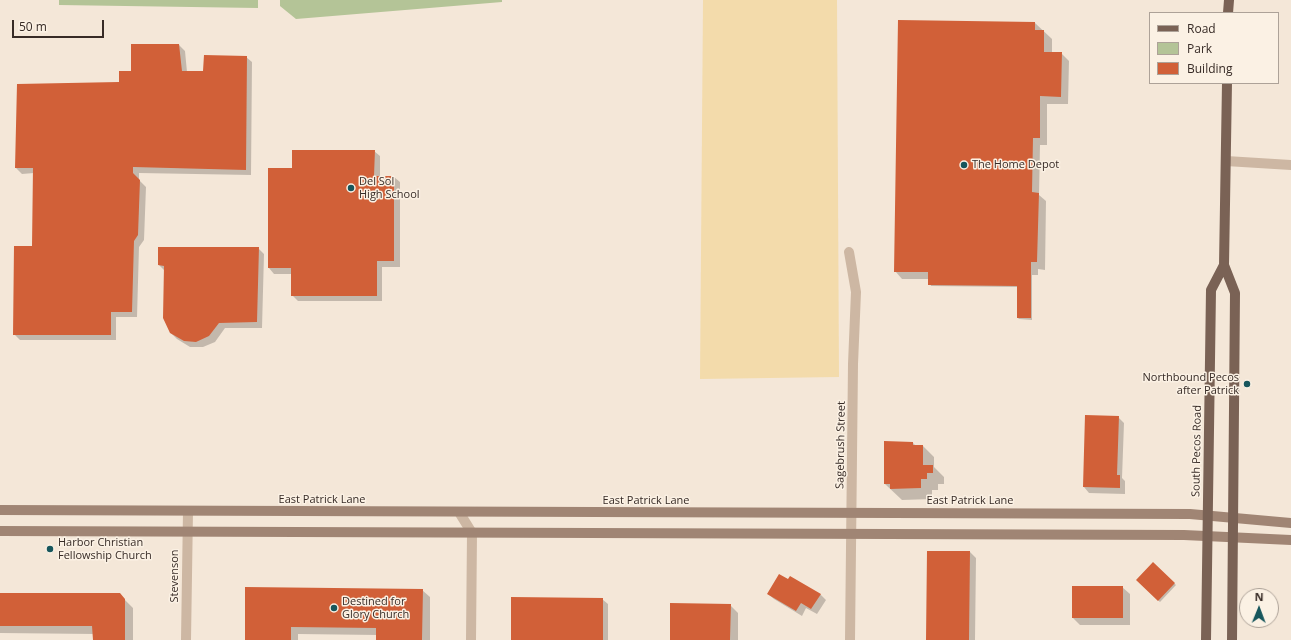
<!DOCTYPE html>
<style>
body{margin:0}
#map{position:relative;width:1291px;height:640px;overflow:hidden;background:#f4e7d8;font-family:"Open Sans",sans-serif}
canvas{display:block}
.legend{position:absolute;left:1149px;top:12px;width:130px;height:72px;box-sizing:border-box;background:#fbf1e4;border:1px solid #ada298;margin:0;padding:5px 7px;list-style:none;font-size:12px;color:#372b26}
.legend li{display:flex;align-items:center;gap:8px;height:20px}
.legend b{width:20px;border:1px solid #ada298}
.north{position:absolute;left:1239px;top:588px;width:40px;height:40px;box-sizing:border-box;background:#fbf1e4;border:1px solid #ada298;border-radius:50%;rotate:1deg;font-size:11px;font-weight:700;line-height:16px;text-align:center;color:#372b26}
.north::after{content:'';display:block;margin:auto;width:14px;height:18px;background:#17565c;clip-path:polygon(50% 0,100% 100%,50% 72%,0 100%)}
.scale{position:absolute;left:12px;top:20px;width:92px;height:18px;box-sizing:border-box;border:2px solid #372b26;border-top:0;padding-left:5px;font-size:12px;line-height:14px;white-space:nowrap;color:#372b26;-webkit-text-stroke:3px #fbf1e4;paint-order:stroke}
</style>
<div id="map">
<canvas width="1291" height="640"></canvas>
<ul class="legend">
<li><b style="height:5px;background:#7a6255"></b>Road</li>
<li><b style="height:11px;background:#b4c497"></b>Park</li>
<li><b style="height:11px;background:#d16038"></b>Building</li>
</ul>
<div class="north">N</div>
<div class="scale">50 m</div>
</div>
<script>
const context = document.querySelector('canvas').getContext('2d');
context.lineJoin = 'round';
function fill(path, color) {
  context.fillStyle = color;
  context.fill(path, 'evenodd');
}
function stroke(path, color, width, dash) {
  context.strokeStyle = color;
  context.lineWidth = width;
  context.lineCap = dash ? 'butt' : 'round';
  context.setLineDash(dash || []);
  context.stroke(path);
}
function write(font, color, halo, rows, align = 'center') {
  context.font = font + ' "Open Sans",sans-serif';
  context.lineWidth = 3;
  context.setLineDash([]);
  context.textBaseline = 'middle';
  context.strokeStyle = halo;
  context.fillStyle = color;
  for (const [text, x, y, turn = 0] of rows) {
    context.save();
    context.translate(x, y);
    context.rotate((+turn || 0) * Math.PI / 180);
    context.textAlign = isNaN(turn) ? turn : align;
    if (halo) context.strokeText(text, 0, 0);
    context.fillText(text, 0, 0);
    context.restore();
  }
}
const green = new Path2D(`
 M 59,0 L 258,0 L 258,8 L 59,5 Z
 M 280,0 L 502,0 L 502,2 L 296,19 L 280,6 Z`);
const sand = new Path2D(`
 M 703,0 L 837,0 L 839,377 L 700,379 Z`);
const shadow = new Path2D(`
 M 1035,23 L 1052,39 L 1052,53 L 1061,53 L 1069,61 L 1068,104 L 1047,104 L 1047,145 L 1040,145 L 1039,195 L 1046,201 L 1045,270 L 1038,269 L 1038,275 L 1032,275 L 1032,320 L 1019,319 L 1018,318 L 1018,287 L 931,286 L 929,279 L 902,279 L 895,271 Z
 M 179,45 L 185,51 L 187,72 L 204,72 L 246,57 L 252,62 L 251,175 L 139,173 L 139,180 L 146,187 L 144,240 L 139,247 L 137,317 L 116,317 L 116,340 L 20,340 L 14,334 L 33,247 L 34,173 L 22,174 L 16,168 L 132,72 Z
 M 374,151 L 380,156 L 380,177 L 394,177 L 400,182 L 400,267 L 382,267 L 382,301 L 298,301 L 292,295 L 292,274 L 274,274 L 269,268 L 293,169 Z
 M 258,248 L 264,254 L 262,328 L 225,328 L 215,342 L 203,347 L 190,347 L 177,339 L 171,333 L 165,271 L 159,265 Z
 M 1118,417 L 1124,423 L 1122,478 L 1125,481 L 1125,494 L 1089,493 L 1084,487 Z
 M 913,443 L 916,446 L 923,446 L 934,457 L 934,467 L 944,477 L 944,484 L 938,484 L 938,490 L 932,490 L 932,499 L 902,500 L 885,484 Z
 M 970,552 L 976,558 L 975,640 L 927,640 Z
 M 1153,563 L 1176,585 L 1160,602 L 1137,580 Z
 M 1122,587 L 1130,594 L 1130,625 L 1080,625 L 1073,618 Z
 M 246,588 L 422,590 L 430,597 L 430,640 L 377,640 L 377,635 L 298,634 L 298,640 L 246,640 Z
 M 0,594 L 119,594 L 133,608 L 133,640 L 94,640 L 94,634 L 0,633 Z
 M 768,594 L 820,594 L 826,600 L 817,614 L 806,608 L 802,616 L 774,599 Z
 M 602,599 L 608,604 L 608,640 L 512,640 Z
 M 730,605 L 738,613 L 738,640 L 671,640 Z`);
const building = new Path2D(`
 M 898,20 L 1035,22 L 1035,30 L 1044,30 L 1044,52 L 1062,52 L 1061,97 L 1040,96 L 1040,138 L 1033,138 L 1032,192 L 1039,193 L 1037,262 L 1031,262 L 1031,318 L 1017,318 L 1017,286 L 928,285 L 928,272 L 894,272 Z
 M 131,44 L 179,44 L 182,71 L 203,71 L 204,55 L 247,56 L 246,170 L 133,167 L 133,173 L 140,180 L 138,235 L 134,241 L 132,312 L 111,312 L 111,335 L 13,335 L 14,246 L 32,246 L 33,168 L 15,168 L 17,84 L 119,82 L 119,71 L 131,71 Z
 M 292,150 L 375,150 L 374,176 L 394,176 L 394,261 L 377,261 L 377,296 L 291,296 L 291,268 L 268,268 L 268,168 L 292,168 Z
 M 158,247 L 259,247 L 257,322 L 219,323 L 209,336 L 196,342 L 184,341 L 170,333 L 163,318 L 164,266 L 158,265 Z
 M 1085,415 L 1119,416 L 1117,475 L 1120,475 L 1120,488 L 1083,487 Z
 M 884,441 L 913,442 L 913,445 L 923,445 L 923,465 L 933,465 L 933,473 L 927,473 L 927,479 L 921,479 L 921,488 L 890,489 L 890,484 L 884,484 Z
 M 927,551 L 970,551 L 969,640 L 926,640 Z
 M 1153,562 L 1175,583 L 1158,601 L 1136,580 Z
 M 779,574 L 788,579 L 790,576 L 821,594 L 811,609 L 801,603 L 796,611 L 767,594 Z
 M 1072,586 L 1123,586 L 1123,618 L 1072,618 Z
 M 245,587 L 423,589 L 422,640 L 376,640 L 376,628 L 291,627 L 291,640 L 245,640 Z
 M 0,593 L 120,593 L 125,599 L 125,640 L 93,640 L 92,626 L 0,626 Z
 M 511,597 L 603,598 L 603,640 L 511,640 Z
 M 670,603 L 731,604 L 730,640 L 670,640 Z`);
const street = new Path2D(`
 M 1226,161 L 1291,165
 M 849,252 L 856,292 L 853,364 L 850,640
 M 459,512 L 472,533 L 471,640
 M 186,640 L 188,511`);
const secondary = new Path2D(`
 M 0,510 L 1190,514 L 1291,523
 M 0,531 L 1184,535 L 1291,540`);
const primary = new Path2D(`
 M 1228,13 L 1229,0
 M 1227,83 L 1224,265 L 1235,293 L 1232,640
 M 1206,640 L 1211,290 L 1224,265`);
const markers = [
 [964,165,4,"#17565c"],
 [351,188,4,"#17565c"],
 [1247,384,4,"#17565c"],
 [50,549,4,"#17565c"],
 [334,608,4,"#17565c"]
];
const poiNames = [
 ["The Home Depot",972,165],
 ["Del Sol",359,182],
 ["High School",359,195],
 ["Northbound Pecos",1239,378,"right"],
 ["after Patrick",1239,391,"right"],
 ["Harbor Christian",58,543],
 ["Fellowship Church",58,556],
 ["Destined for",342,602],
 ["Glory Church",342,615]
];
const streetNames = [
 ["Sagebrush Street",841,445,-89],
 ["South Pecos Road",1197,451,-89],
 ["East Patrick Lane",322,500],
 ["East Patrick Lane",646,501],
 ["East Patrick Lane",970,501],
 ["Stevenson",175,576,-90]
];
fill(green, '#b4c497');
fill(sand, '#f3dbab');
fill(shadow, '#0003');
fill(building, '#d16038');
stroke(street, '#cdb7a3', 10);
stroke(secondary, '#a08574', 10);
stroke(primary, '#7a6255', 10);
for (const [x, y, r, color] of markers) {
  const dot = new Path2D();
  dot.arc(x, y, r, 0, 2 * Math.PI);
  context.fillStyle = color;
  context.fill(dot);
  stroke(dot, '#fbf1e4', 1.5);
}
write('11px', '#372b26', '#fbf1e4', poiNames, 'left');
write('11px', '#372b26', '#fbf1e4', streetNames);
</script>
